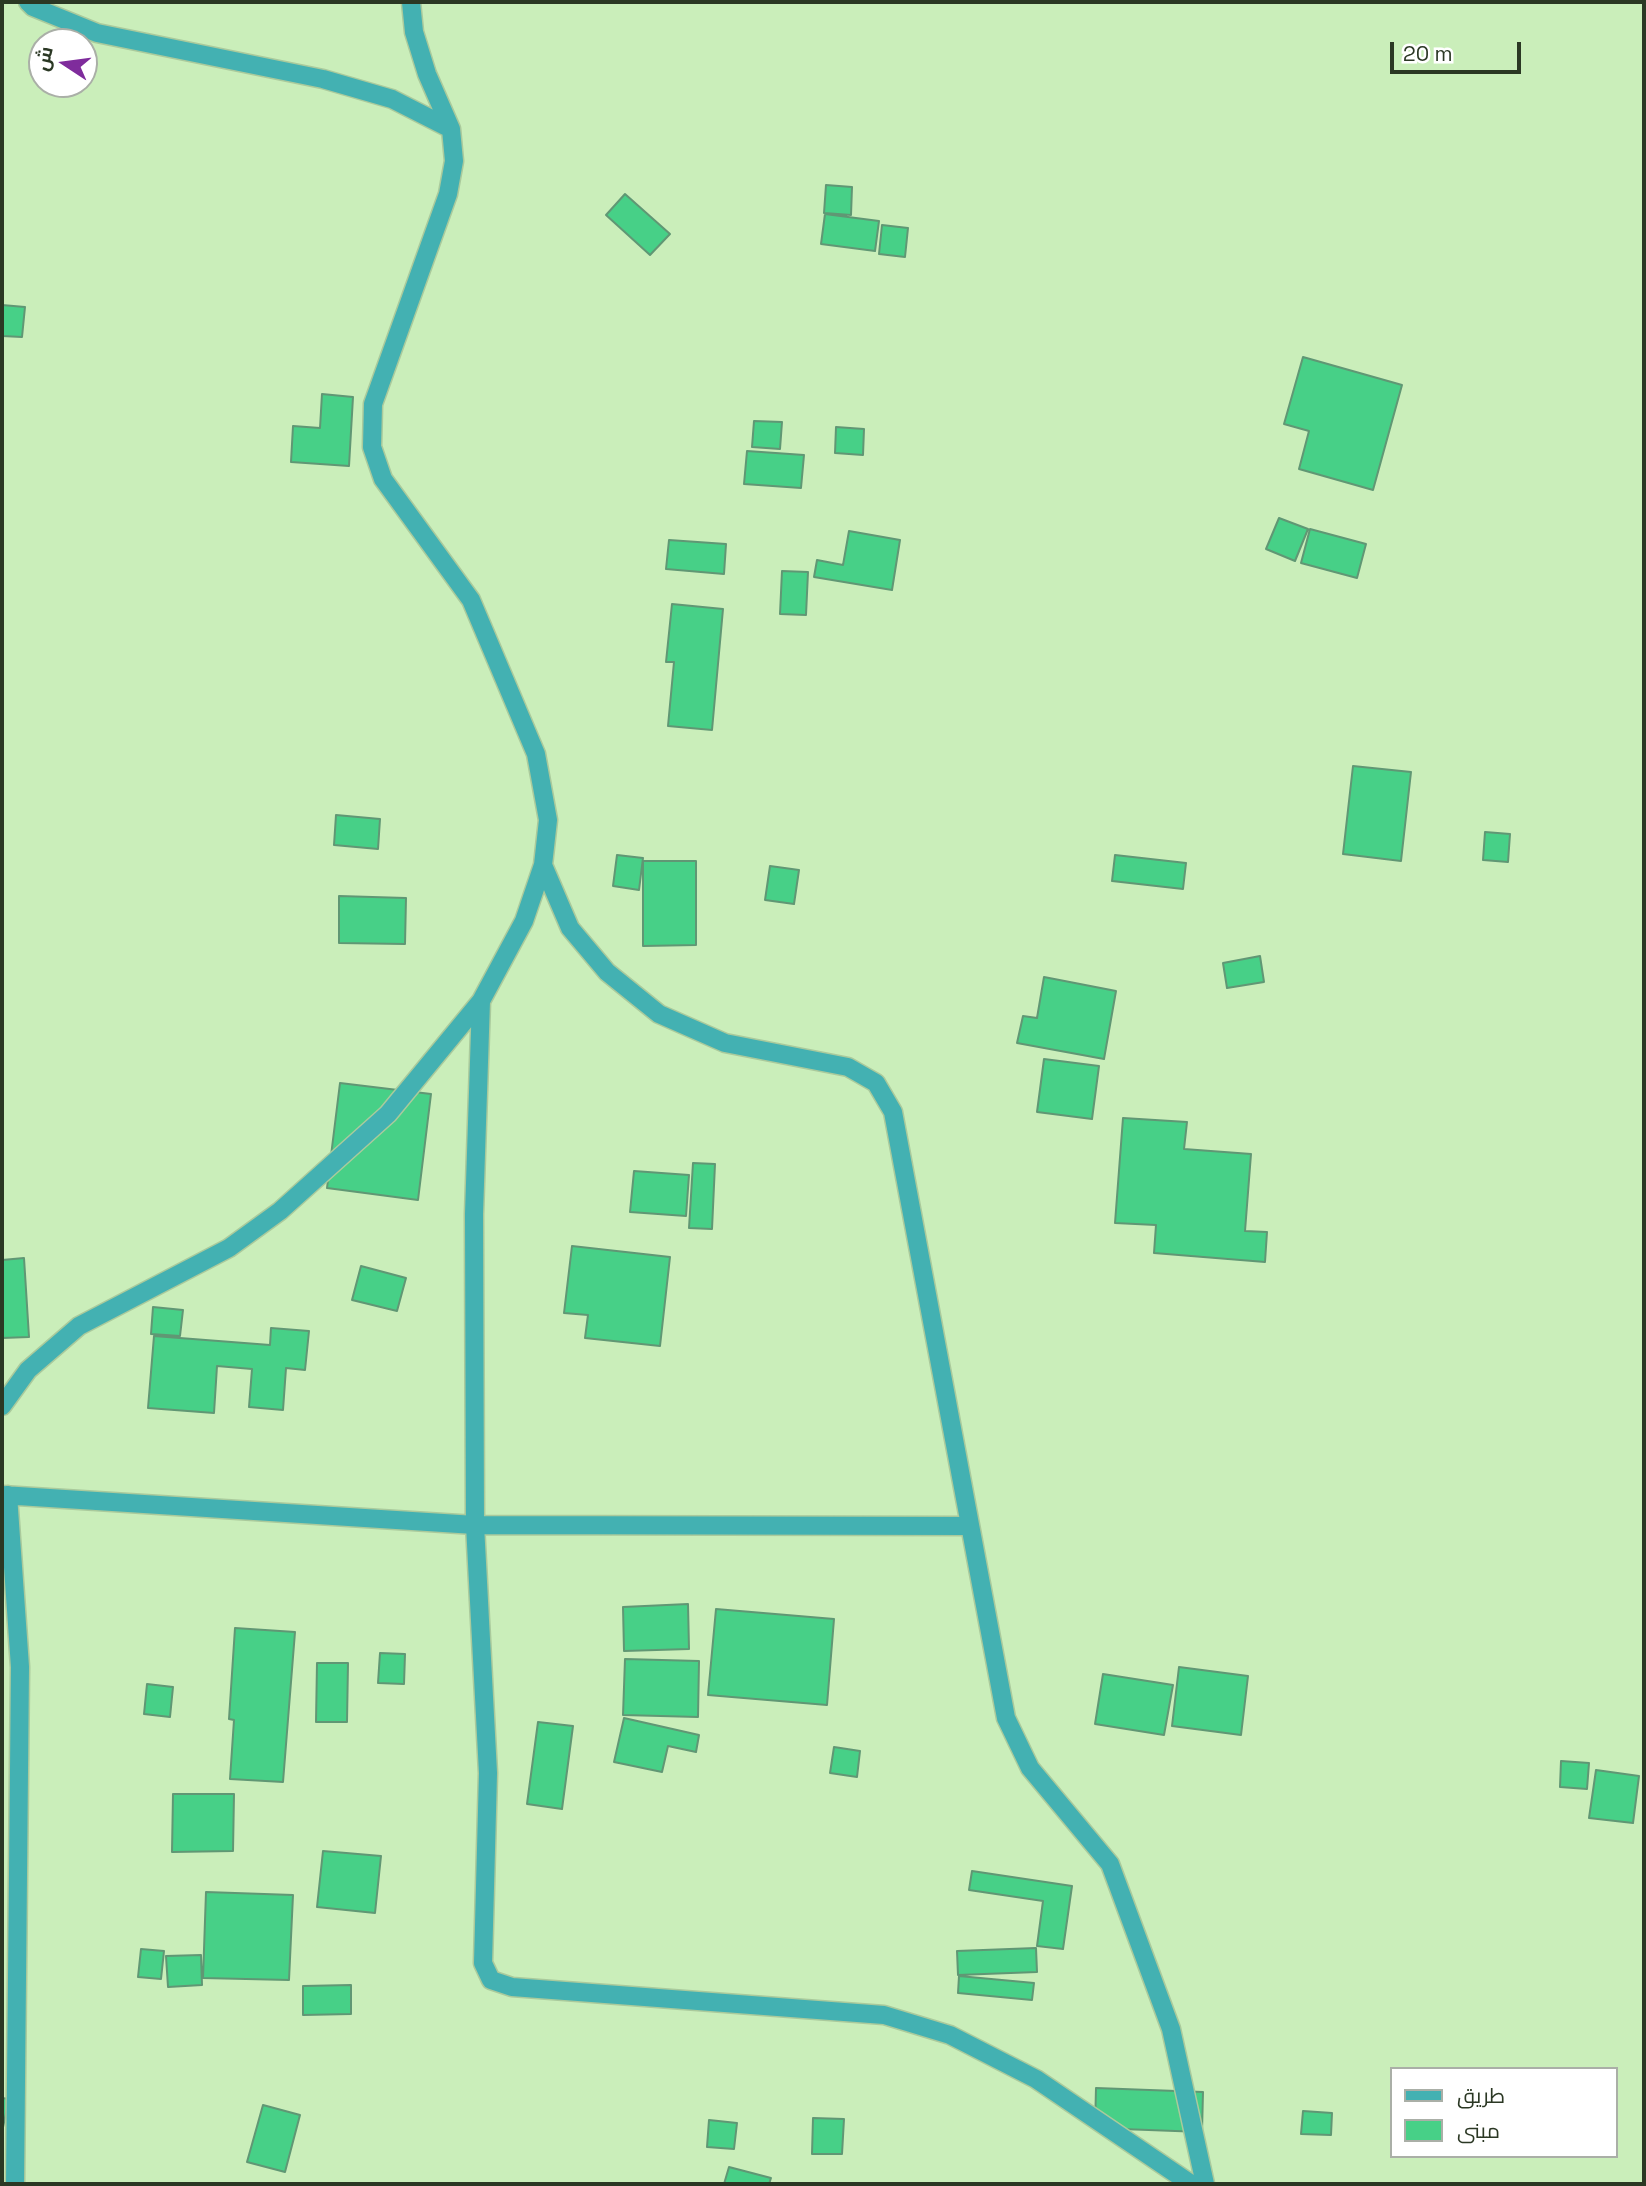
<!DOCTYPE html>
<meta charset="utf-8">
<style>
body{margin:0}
#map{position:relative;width:1646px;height:2186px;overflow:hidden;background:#caeeba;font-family:"Space Grotesk",Cairo,sans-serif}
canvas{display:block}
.frame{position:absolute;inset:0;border:4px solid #2b3824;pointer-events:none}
.legend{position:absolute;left:1390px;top:2067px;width:228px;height:91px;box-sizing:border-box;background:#fff;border:2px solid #aaafa7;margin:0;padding:9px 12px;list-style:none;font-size:21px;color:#2b3824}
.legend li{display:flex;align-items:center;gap:14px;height:35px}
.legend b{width:35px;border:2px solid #aaafa7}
.north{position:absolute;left:28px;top:28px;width:70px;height:70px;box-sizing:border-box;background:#fff;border:2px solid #aaafa7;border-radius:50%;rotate:283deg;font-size:19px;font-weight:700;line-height:28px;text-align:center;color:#2b3824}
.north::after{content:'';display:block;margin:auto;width:24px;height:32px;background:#7f2c9c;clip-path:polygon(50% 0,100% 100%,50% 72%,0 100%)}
.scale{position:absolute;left:1390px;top:42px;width:131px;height:32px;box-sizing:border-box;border:4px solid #2b3824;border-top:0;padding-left:9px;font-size:21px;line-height:24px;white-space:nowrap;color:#2b3824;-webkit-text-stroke:5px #fff;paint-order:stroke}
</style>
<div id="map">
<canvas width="1646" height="2186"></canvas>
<div class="frame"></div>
<ul class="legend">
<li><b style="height:9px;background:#43b1b2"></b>طريق</li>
<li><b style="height:19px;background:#47d087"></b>مبنى</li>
</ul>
<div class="north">ش</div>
<div class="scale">20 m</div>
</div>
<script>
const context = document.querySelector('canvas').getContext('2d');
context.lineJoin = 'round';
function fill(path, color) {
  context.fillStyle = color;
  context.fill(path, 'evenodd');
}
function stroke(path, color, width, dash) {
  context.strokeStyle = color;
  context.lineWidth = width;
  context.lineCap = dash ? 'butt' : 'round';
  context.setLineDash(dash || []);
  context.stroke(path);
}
const building = new Path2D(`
 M 826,185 L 852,187 L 851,215 L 824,213 Z
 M 625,194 L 670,234 L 650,255 L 606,215 Z
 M 825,214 L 879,221 L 875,251 L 821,244 Z
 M 882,225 L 908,228 L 905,257 L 879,254 Z
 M 2,305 L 25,307 L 22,337 L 2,336 Z
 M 1303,357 L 1402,385 L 1373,490 L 1299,469 L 1309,431 L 1284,424 Z
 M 322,394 L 353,397 L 349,466 L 291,462 L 293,426 L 320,428 Z
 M 754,421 L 782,422 L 780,449 L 752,447 Z
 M 836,427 L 864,429 L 863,455 L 835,453 Z
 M 747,451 L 804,455 L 801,488 L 744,484 Z
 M 1279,518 L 1308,529 L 1295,561 L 1266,549 Z
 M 1310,529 L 1366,544 L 1357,578 L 1301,563 Z
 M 849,531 L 900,540 L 892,590 L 814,577 L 817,560 L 843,565 Z
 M 669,540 L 726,544 L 724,574 L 666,569 Z
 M 782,571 L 808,572 L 806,615 L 780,614 Z
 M 672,604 L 723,609 L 712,730 L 668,726 L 674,662 L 666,662 Z
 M 1353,766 L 1411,772 L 1401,861 L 1343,854 Z
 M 336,815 L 380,819 L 378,849 L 334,845 Z
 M 1485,832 L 1510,834 L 1508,862 L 1483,860 Z
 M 617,855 L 643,858 L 639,890 L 613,886 Z
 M 1115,855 L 1186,863 L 1183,889 L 1112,881 Z
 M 643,861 L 696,861 L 696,945 L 643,946 Z
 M 770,866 L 799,870 L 794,904 L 765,900 Z
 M 339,896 L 406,898 L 405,944 L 339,943 Z
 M 1260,956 L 1264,982 L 1227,988 L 1223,963 Z
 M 1044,977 L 1116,991 L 1104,1059 L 1017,1043 L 1023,1016 L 1037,1018 Z
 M 1044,1059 L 1099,1066 L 1092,1119 L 1037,1112 Z
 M 340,1083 L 431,1094 L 418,1200 L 327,1188 Z
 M 1123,1118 L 1187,1122 L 1184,1149 L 1251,1154 L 1245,1231 L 1267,1232 L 1265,1262 L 1154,1253 L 1156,1225 L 1115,1223 Z
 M 693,1163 L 715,1164 L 712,1229 L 689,1228 Z
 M 634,1171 L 689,1175 L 686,1216 L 630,1212 Z
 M 572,1246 L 670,1257 L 660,1346 L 585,1338 L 588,1315 L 564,1313 Z
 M 24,1258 L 29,1337 L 2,1338 L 2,1260 Z
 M 361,1266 L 406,1278 L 397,1311 L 352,1300 Z
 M 153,1307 L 183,1310 L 180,1336 L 151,1334 Z
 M 271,1328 L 309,1331 L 305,1370 L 286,1368 L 283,1410 L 249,1407 L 252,1369 L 217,1366 L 214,1413 L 148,1408 L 154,1336 L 270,1345 Z
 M 688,1604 L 689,1649 L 624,1651 L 623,1607 Z
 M 716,1609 L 834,1619 L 827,1705 L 708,1695 Z
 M 235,1628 L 295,1632 L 283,1782 L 230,1779 L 234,1720 L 229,1719 Z
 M 380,1653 L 405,1654 L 404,1684 L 378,1683 Z
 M 625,1659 L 699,1661 L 698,1717 L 623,1715 Z
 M 317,1663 L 348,1663 L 347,1722 L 316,1722 Z
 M 1179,1667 L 1248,1676 L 1241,1735 L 1172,1726 Z
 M 1103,1674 L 1173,1685 L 1164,1735 L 1095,1724 Z
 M 147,1684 L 173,1687 L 170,1717 L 144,1714 Z
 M 624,1718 L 699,1735 L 696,1752 L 668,1746 L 662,1772 L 614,1762 Z
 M 538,1722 L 573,1726 L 562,1809 L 527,1804 Z
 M 834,1747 L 860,1751 L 857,1777 L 830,1773 Z
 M 1561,1761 L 1589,1763 L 1587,1789 L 1560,1787 Z
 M 1596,1770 L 1639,1776 L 1633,1823 L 1589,1818 Z
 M 173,1794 L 234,1794 L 233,1851 L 172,1852 Z
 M 323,1851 L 381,1856 L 375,1913 L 317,1907 Z
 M 972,1871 L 1072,1886 L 1063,1949 L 1037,1946 L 1043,1901 L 969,1890 Z
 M 206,1892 L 293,1895 L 289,1980 L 203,1978 Z
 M 1036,1948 L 1037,1972 L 958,1975 L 957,1951 Z
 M 141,1949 L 164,1951 L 161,1979 L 138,1977 Z
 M 201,1955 L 202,1985 L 168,1987 L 166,1956 Z
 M 959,1976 L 1034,1983 L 1032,2000 L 958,1993 Z
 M 351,1985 L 351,2014 L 303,2015 L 303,1986 Z
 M 1096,2088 L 1203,2092 L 1202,2132 L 1095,2128 Z
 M 2,2098 L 9,2099 L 2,2132 Z
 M 263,2105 L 300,2115 L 285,2172 L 247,2162 Z
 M 1303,2111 L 1332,2113 L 1331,2135 L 1301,2134 Z
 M 813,2118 L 844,2119 L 842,2154 L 812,2154 Z
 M 709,2120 L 737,2123 L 734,2149 L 707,2147 Z
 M 729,2167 L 771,2178 L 769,2184 L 724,2184 Z`);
const minor = new Path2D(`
 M 28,2 L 33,7 L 97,33 L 323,79 L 392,99 L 451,129
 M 543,865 L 570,928 L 607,972 L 659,1014 L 725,1043 L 848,1067 L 876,1083 L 893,1112 L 1006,1718 L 1030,1768 L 1110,1864 L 1171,2029 L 1205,2184
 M 481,1001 L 474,1214 L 475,1525 L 488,1773 L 483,1963 L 491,1980 L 512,1987 L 884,2015 L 950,2035 L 1036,2079 L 1191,2184
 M 2,1406 L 28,1370 L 79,1326 L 229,1248 L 280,1211 L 388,1114 L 481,1001 L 524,921 L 543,865 L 548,820 L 536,754 L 471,600 L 383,479 L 372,447 L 373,404 L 448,194 L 454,161 L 451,129 L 427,74 L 414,32 L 411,2
 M 2,1495 L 475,1525 L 970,1526
 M 8,1495 L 20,1667 L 15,2184`);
fill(building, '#47d087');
stroke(building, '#609774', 2);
stroke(minor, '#aaca9c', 21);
stroke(minor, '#43b1b2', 18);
</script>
